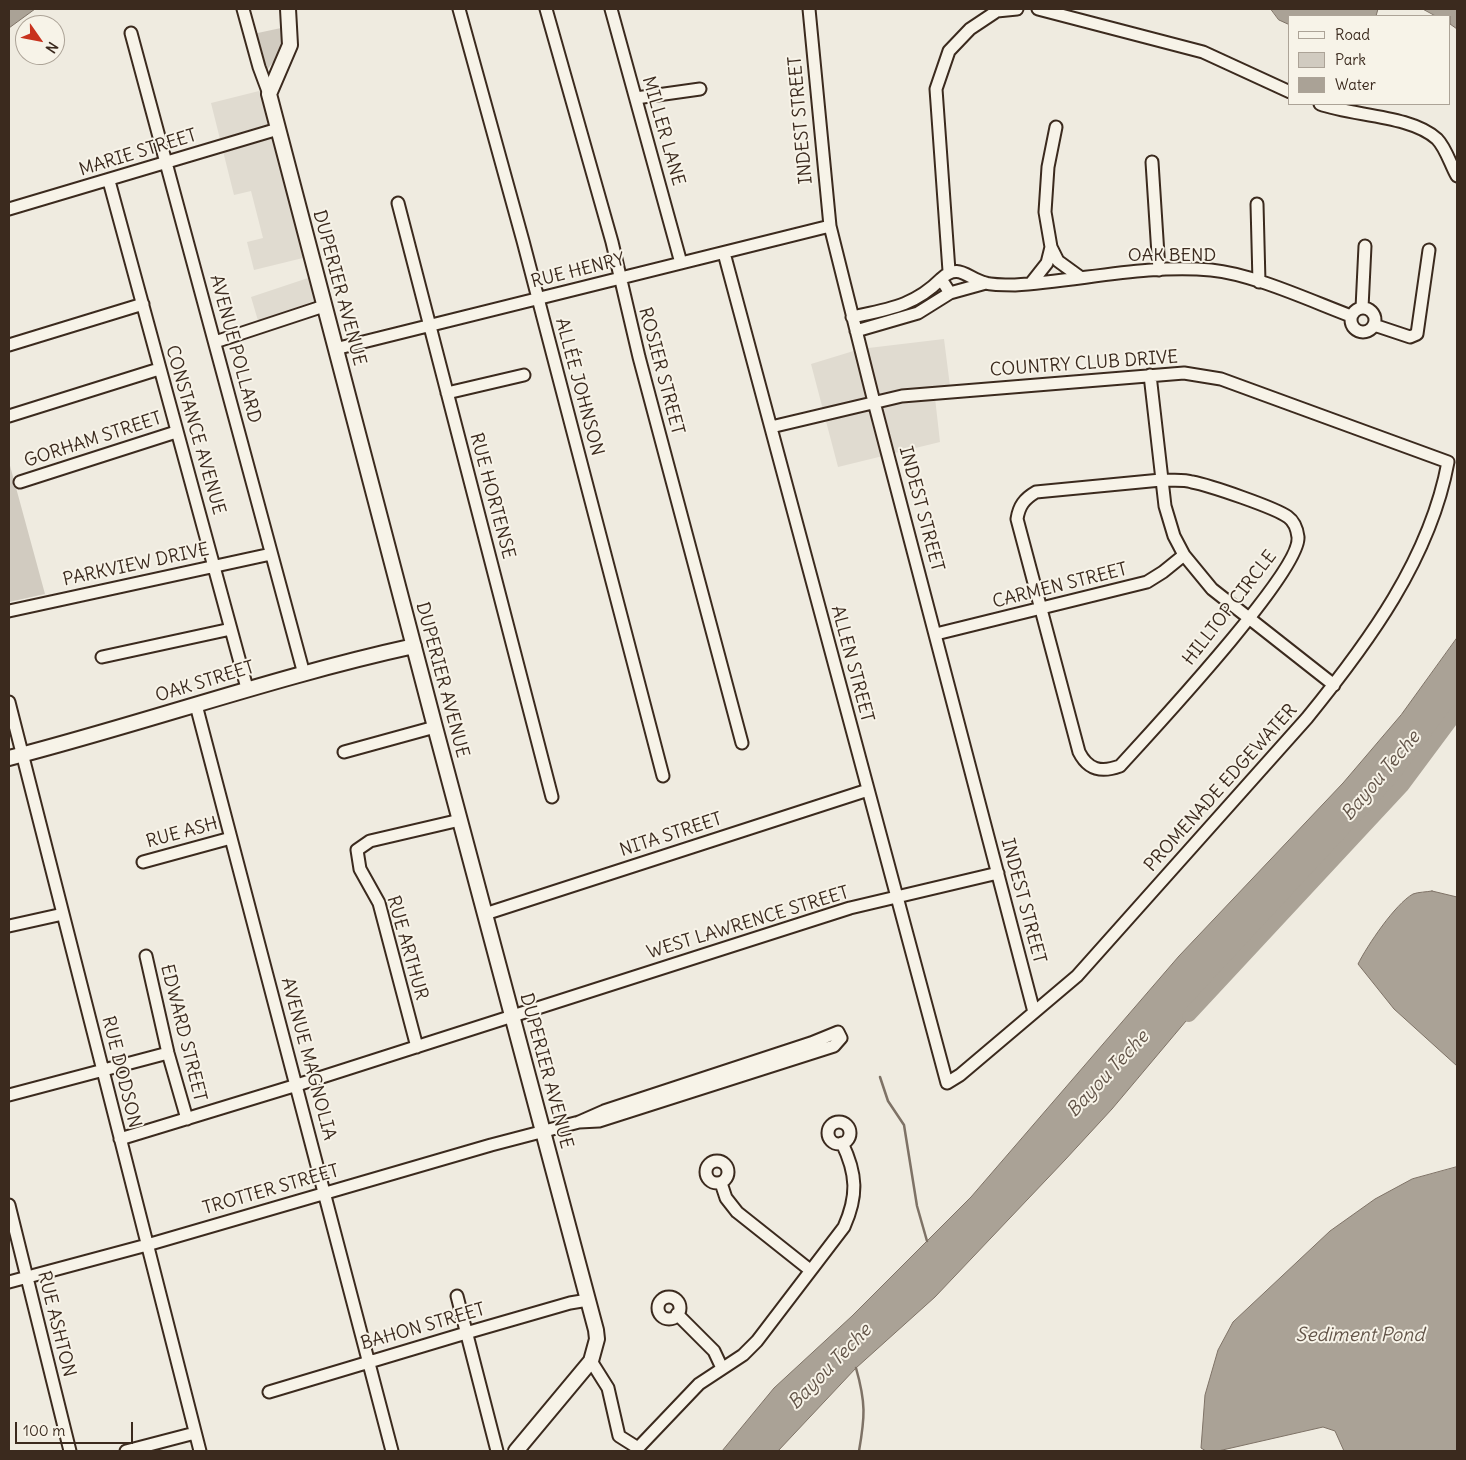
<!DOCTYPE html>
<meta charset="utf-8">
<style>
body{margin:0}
#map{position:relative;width:1466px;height:1460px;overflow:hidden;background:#efebe0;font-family:Delius,sans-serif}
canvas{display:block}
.frame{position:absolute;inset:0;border:10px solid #3b2a1e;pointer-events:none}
.legend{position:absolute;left:1288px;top:15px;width:162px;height:90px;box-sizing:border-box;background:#f7f3e8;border:1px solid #aca397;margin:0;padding:6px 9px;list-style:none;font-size:15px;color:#3b2a1e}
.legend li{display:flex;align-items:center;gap:10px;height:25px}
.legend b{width:25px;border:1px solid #aca397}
.north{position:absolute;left:15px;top:15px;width:50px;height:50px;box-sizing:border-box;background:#f7f3e8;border:1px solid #aca397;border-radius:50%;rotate:123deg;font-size:14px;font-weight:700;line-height:20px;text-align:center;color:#3b2a1e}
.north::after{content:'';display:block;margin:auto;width:18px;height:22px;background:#c8321e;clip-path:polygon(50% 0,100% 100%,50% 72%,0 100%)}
.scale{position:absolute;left:15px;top:1422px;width:118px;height:22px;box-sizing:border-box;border:2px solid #3b2a1e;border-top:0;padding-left:6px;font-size:15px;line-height:18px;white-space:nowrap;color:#3b2a1e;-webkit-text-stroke:4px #f7f3e8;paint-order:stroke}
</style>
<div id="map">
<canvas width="1466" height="1460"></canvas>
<div class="frame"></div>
<ul class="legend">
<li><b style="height:6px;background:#f7f3e8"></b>Road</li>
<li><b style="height:14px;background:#d1cbc0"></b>Park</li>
<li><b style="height:14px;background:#aaa296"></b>Water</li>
</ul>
<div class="north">N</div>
<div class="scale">100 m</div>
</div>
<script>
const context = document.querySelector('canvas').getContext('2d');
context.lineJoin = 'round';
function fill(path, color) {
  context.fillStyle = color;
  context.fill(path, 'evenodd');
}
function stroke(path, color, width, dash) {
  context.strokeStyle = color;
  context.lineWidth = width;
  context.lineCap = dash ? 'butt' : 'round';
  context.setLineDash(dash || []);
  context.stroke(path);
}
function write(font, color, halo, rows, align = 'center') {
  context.font = font + ' Delius,sans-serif';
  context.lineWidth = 4;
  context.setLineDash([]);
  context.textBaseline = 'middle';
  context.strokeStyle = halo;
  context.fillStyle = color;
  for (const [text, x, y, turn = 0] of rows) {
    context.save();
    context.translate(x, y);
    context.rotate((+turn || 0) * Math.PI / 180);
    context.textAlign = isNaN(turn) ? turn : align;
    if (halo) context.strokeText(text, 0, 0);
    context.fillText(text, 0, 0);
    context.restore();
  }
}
const built = new Path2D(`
 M 267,89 L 307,257 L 254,270 L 247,242 L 263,238 L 251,191 L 234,195 L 211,103 Z
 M 308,278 L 317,305 L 259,324 L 251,297 Z
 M 944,339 L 950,386 L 934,389 L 940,442 L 838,467 L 811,364 L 860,349 Z`);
const green = new Path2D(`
 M 281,28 C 286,50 277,56 265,73 L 253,34 Z
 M 9,462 L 45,594 L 9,602 Z`);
const water = new Path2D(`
 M 9,9 L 35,9 L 9,28 Z
 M 1271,9 L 1378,9 L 1376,16 L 1290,16 L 1290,25 L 1279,20 Z
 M 1423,9 L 1457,9 L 1457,29 L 1450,24 L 1450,16 L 1436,16 Z
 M 1457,638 L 1457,705 L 1404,777 L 1276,914 L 1112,1109 L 1065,1160 L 935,1297 L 856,1368 L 778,1451 L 722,1451 L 774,1388 L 852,1316 L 971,1197 L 1179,956 L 1343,783 L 1401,715 Z
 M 1432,891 L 1457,897 L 1457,1066 L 1394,1009 L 1358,964 C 1367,946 1395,904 1413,894 C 1418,892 1427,892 1432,891 Z
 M 1457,1167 L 1457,1451 L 1344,1451 L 1335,1431 L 1323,1427 L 1218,1451 L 1206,1451 L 1201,1448 L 1205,1395 L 1218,1350 L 1233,1322 L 1330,1231 L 1375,1199 L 1412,1179 Z`);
const stream = new Path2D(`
 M 880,1077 L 888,1101 L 904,1125 L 917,1206 L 927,1241
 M 856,1368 C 866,1403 865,1417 859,1451`);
const river = new Path2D(`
 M 1189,1015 L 1402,786 L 1457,712`);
const minor = new Path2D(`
 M 243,9 L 259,67 L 269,94
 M 459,9 L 523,241 L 663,776
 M 546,9 L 612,242 L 639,357 L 742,743
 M 611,9 L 681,263
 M 809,9 L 830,226 L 874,402 L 1034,1012
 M 1038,9 L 1203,52 L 1290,92
 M 131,33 L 304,674
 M 636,98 L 700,89
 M 1320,104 C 1352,116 1411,115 1437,139 C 1446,148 1451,166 1457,176
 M 1152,162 L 1159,270
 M 109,181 L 247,688
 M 398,203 L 552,797
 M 1257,204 L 1259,282
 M 9,209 L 278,129
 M 1051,247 L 1058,261 L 1080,277
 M 724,253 L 947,1083 L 960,1075 L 1077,976 L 1307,718 C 1368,643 1430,559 1448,462 L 1221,379 L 1184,373 L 902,396 L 771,427
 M 949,271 L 936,89 L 949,51 L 970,29 L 997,11 L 1017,9
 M 1032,282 L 1047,263 L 1051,247 L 1045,212 L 1048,167 L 1056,127
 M 950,293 L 941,279 C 958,263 966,277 985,283 C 993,285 1006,285 1015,285 C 1080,281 1146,264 1211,270 C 1253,274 1311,301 1351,316
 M1351 320a12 12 0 1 1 24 0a12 12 0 1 1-24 0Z
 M 1362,308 L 1365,246
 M 852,317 C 889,309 914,306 941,279
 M 1374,325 L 1410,337 L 1417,334 L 1429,250
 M 856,331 L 918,313 L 950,293 L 986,283
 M 215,342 L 324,306
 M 9,345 L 143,304
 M 335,349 L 830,226
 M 1150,375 L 1165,506 L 1174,536 L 1184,555 L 1212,589 L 1334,685
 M 447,393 L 524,375
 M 9,416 L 159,369
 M 1161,480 C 1171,481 1183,479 1192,482 C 1209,485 1276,508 1288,517 C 1295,522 1297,529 1298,537 C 1302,570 1149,734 1120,766 C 1101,773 1088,770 1079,752 L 1017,519 C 1019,506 1024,499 1036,492 Z
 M 20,482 L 176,432
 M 9,611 L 271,554
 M 936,634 L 1147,582 L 1163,572 L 1184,555
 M 102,657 L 231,629
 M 9,702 L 200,1451
 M 196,705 L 392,1451
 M 344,752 L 435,727
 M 143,862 L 231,838
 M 485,914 L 868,790
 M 9,926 L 63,914
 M 146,956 L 168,1053 L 187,1119
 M 417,1047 L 379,903 L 360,869 L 357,850 L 370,841 L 460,820
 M 9,1095 L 168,1053
 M828 1133a11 11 0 1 1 22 0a11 11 0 1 1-22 0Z
 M 120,1139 L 297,1085 L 850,908 L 998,873
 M706 1172a11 11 0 1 1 22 0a11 11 0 1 1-22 0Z
 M 721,1183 L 726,1198 L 737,1212 L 810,1270
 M 9,1205 L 70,1451
 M 9,1282 L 147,1245 L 491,1145 L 579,1122 L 604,1111 L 811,1043 L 838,1032 L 841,1038 L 834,1046 L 599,1121 L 579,1122
 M 457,1296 L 497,1451
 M658 1308a11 11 0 1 1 22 0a11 11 0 1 1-22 0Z
 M 677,1314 L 714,1351 L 722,1368
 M 591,1361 L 608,1388 L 619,1436 L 638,1448
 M 269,1392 L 466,1333 L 570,1303 L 588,1300
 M 638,1448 L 699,1384 L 743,1355 L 757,1341 L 844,1227 C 858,1196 857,1174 842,1143
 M 126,1451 L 195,1433`);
const major = new Path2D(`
 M 288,9 L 290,45 L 269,94 L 435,727 L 596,1330 L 597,1339 L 591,1361 L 516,1451
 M 9,758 C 145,723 277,676 414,646`);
const streetNames = [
 ["INDEST STREET",801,120,-95],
 ["MILLER LANE",663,131,74],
 ["MARIE STREET",138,153,-17],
 ["OAK BEND",1172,256],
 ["RUE HENRY",578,271,-14],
 ["DUPERIER AVENUE",339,288,75],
 ["AVENUE POLLARD",235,349,75],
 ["COUNTRY CLUB DRIVE",1084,364,-4],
 ["ROSIER STREET",661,371,75],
 ["ALLÉE JOHNSON",579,387,75],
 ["CONSTANCE AVENUE",195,430,74],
 ["GORHAM STREET",93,440,-18],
 ["RUE HORTENSE",492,496,75],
 ["INDEST STREET",921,509,75],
 ["PARKVIEW DRIVE",136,565,-12],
 ["CARMEN STREET",1060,586,-14],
 ["HILLTOP CIRCLE",1230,608,-52],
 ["ALLEN STREET",852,664,75],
 ["DUPERIER AVENUE",442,680,75],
 ["OAK STREET",205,682,-17],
 ["PROMENADE EDGEWATER",1221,788,-48],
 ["RUE ASH",182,833,-15],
 ["NITA STREET",671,835,-18],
 ["INDEST STREET",1023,901,75],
 ["WEST LAWRENCE STREET",748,923,-17],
 ["RUE ARTHUR",407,948,74],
 ["EDWARD STREET",183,1033,76],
 ["AVENUE MAGNOLIA",308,1059,75],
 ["DUPERIER AVENUE",546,1071,75],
 ["RUE DODSON",121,1072,76],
 ["TROTTER STREET",271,1190,-16],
 ["RUE ASHTON",56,1324,76],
 ["BAHON STREET",423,1327,-16]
];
const waterNames = [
 ["Bayou Teche",1381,776,-50],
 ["Bayou Teche",1108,1074,-47],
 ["Sediment Pond",1360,1336],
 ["Bayou Teche",830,1367,-46]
];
fill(built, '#e0dbd0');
fill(green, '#d1cbc0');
fill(water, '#aaa296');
stroke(water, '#7e7266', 1);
stroke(stream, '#7e7266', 2.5);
stroke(river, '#aaa296', 14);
stroke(minor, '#3b2a1e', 15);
stroke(major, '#3b2a1e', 18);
stroke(minor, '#f7f3e8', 11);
stroke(major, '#f7f3e8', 14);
write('18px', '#3b2a1e', '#f7f3e8', streetNames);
write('italic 19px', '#625448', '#f7f3e8', waterNames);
</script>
